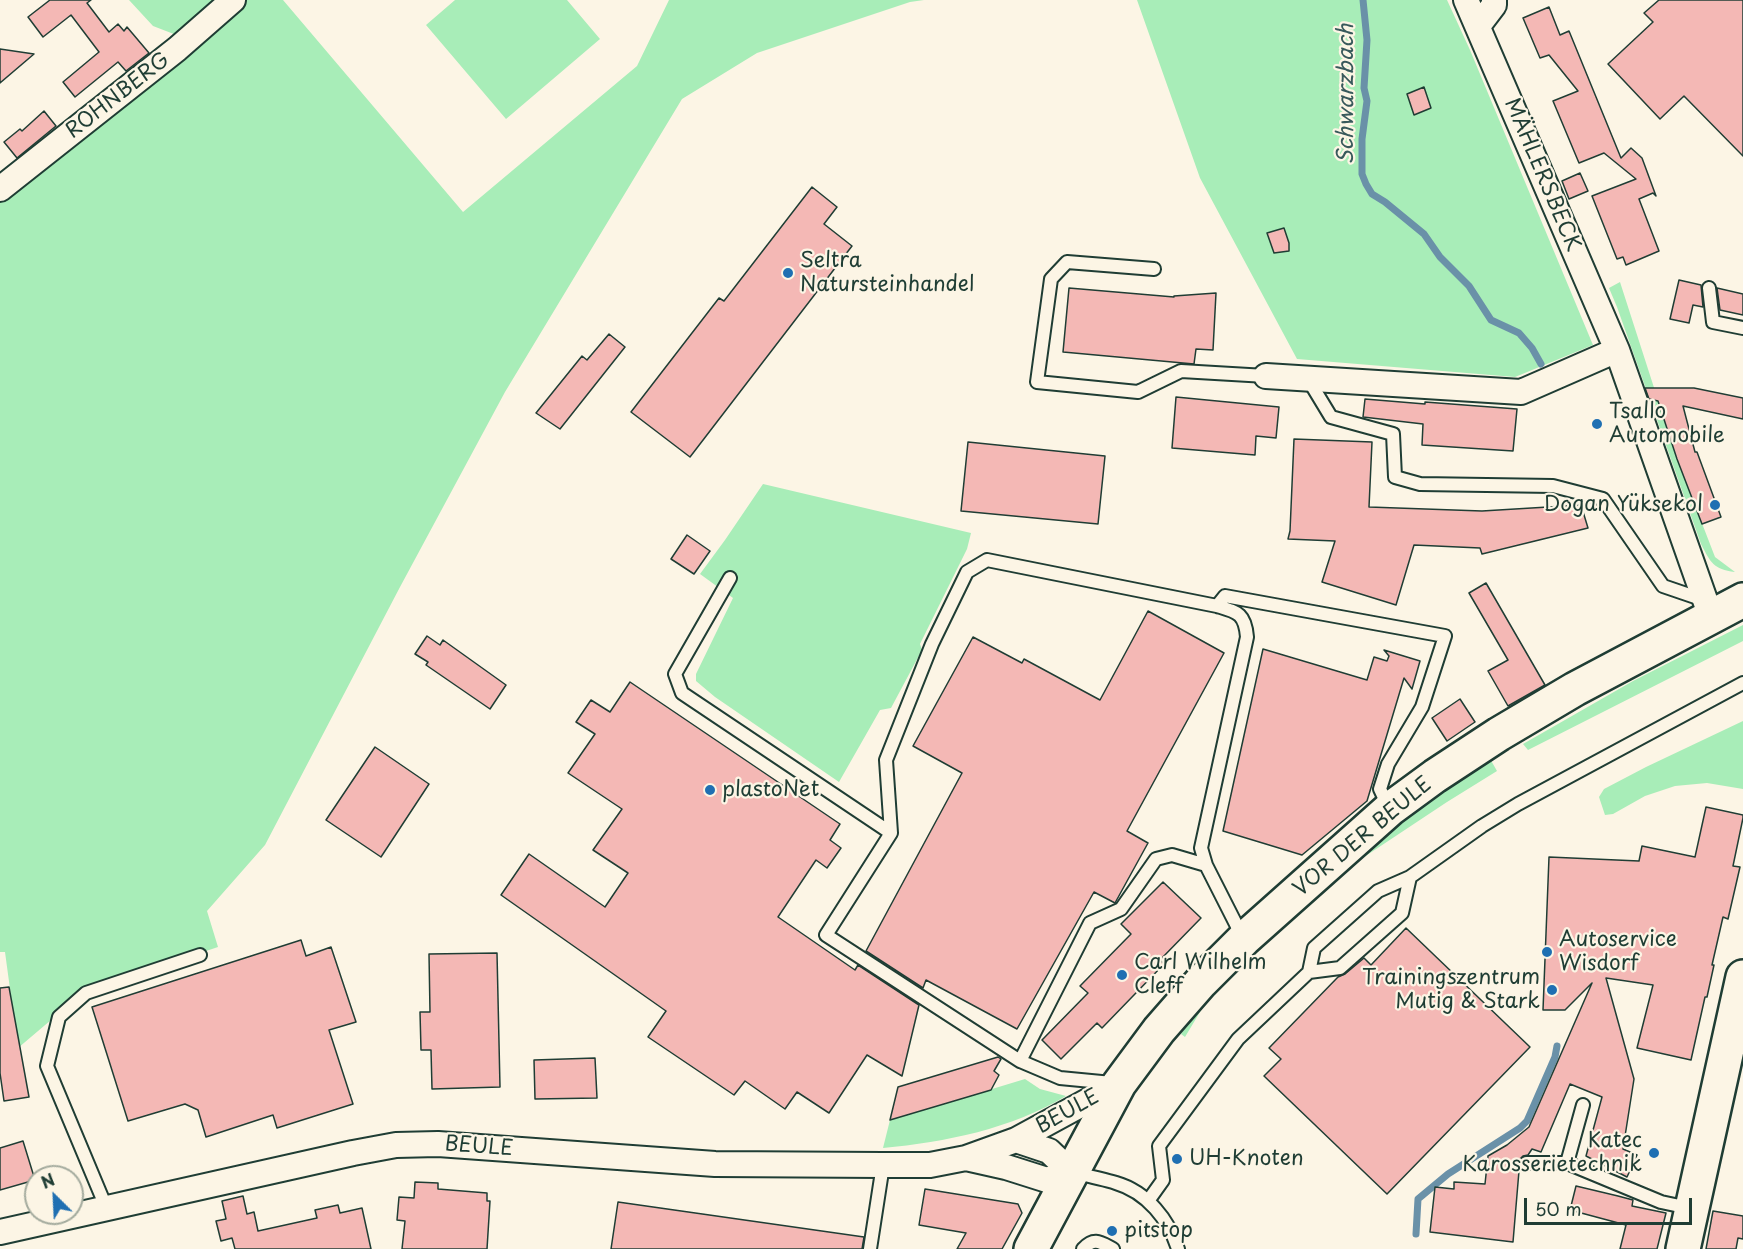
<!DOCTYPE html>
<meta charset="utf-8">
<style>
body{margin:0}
#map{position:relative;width:1743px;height:1249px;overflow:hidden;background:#fcf5e5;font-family:"Playpen Sans",sans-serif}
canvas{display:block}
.north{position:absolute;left:24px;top:1165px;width:60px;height:60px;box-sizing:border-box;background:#fcf5e5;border:2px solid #a4ab9e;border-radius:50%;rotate:336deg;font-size:16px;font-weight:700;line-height:24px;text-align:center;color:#1f3d34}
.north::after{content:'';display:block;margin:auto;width:21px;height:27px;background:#1f6fb2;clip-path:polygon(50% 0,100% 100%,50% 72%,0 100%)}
.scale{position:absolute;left:1524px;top:1198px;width:168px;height:27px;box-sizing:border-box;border:3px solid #1f3d34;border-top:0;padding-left:8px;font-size:18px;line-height:21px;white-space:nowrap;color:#1f3d34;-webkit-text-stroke:4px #fcf5e5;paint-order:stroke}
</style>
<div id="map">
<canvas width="1743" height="1249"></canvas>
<div class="north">N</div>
<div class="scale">50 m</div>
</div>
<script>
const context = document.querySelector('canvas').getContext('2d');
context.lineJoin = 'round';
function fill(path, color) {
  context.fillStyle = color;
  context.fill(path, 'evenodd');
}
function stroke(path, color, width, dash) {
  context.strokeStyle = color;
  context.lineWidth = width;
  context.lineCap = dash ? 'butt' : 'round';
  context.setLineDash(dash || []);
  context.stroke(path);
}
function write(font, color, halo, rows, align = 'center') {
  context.font = font + ' "Playpen Sans",sans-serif';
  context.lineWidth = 4.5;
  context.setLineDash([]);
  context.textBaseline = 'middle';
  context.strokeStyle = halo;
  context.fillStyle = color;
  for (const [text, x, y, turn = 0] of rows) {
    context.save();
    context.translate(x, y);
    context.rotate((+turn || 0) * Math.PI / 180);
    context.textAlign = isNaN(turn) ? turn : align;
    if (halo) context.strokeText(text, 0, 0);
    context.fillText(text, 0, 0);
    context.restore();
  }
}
const green = new Path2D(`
 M 129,0 L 223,0 L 179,36 L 153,26 Z
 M 238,0 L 283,0 L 463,212 L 637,66 L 669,0 L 924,0 L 910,2 L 757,53 L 682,99 L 505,392 L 400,587 L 265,845 L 207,911 L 218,947 L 84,992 L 18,1048 L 5,952 L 0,952 L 0,198 Z
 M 455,0 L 567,0 L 600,39 L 506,119 L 426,25 Z
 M 1137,0 L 1447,0 L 1470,50 L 1593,345 L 1515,377 L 1297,359 L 1200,178 Z
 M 1620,282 L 1676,456 L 1715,557 L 1735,572 C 1713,569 1711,563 1701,544 L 1617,307 L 1609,288 Z
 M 763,484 L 971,533 L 967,549 L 920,644 L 922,650 L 891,708 L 880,710 L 839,782 L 715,697 L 696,681 L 696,674 L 733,598 L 700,574 L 725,540 Z
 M 1743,625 L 1743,641 L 1528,750 L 1523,744 L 1633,681 Z
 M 1743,721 L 1743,789 L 1707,783 L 1675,786 L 1645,796 L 1613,814 L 1605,815 L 1599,797 L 1604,789 L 1646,767 Z
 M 1489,757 L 1497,771 L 1447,802 L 1343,871 L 1329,883 L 1217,991 L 1203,1007 L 1185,1037 L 1181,1034 L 1204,1000 L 1375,837 Z
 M 1025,1079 L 1040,1089 L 1066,1096 C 1011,1129 946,1142 883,1148 L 890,1120 Z`);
const stream = new Path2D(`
 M 1363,0 L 1367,40 L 1364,88 L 1367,101 L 1362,139 L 1362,174 L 1366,184 L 1372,194 L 1385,202 L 1424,234 L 1440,257 L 1469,286 L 1491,320 L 1519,333 L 1532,348 L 1541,364
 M 1416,1234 L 1418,1199 L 1448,1174 L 1520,1128 L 1527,1121 L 1555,1057 L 1557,1046`);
const building = new Path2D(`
 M 50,0 L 91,0 L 87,3 L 109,32 L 118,24 L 124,31 L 127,27 L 149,53 L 126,71 L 118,62 L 75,97 L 63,82 L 99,52 L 71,15 L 43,37 L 28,17 Z
 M 1659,0 L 1743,0 L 1743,156 L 1684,96 L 1660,119 L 1608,64 L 1653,22 L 1644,13 Z
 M 1549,7 L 1560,35 L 1569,31 L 1621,158 L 1631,148 L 1642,158 L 1656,196 L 1653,193 L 1639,199 L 1659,251 L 1626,265 L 1623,257 L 1617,259 L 1592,196 L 1636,179 L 1604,153 L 1579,163 L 1553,101 L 1578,91 L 1549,55 L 1540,58 L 1523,18 Z
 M 0,49 L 34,54 L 0,83 Z
 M 1424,87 L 1431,108 L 1414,115 L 1407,94 Z
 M 44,111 L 56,126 L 17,158 L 4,142 L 20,129 L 22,131 Z
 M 1580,173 L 1588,191 L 1569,199 L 1562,181 Z
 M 812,187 L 837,207 L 824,224 L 852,246 L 690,457 L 631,412 L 719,298 L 724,301 Z
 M 1284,228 L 1289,243 L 1289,251 L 1274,253 L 1267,233 Z
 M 1679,280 L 1701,285 L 1703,307 L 1693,305 L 1689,323 L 1670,319 Z
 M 1069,288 L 1174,297 L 1174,296 L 1216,293 L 1213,350 L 1196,349 L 1194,364 L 1063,352 Z
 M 1717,288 L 1743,294 L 1743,315 L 1720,310 Z
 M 609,334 L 625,347 L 560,429 L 536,413 L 582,356 L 587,360 Z
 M 1645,388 L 1694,388 L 1743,398 L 1743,419 L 1683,406 L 1695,452 L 1697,452 L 1721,517 L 1702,524 L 1677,459 L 1658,401 L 1649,399 Z
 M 1176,397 L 1279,407 L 1276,438 L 1256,436 L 1255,455 L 1172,448 Z
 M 1365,399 L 1425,404 L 1425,402 L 1517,409 L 1513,451 L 1422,445 L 1423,424 L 1363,417 Z
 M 1294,439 L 1372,442 L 1369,507 L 1482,511 L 1581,505 L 1588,528 L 1482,554 L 1480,548 L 1414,545 L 1396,605 L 1322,582 L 1335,541 L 1288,539 L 1290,531 Z
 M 968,442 L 1105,456 L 1098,524 L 961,511 Z
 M 687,535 L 710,551 L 694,574 L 671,559 Z
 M 1486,583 L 1545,685 L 1508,706 L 1488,671 L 1508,660 L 1469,593 Z
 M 1148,611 L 1224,653 L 1127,831 L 1148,843 L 1115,903 L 1094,892 L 1017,1029 L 926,980 L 923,988 L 866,951 L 962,773 L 913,746 L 973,637 L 1022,663 L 1024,659 L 1100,700 Z
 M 427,636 L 440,645 L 443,640 L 506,685 L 490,709 L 426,665 L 428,662 L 415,654 Z
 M 1263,649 L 1367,680 L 1374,657 L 1387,661 L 1389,656 L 1384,650 L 1420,661 L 1412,689 L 1404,678 L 1367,801 L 1302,855 L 1223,831 Z
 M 630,682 L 840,824 L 830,840 L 841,848 L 827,868 L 816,860 L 778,917 L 855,970 L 858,965 L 919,1005 L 902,1076 L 867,1055 L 829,1113 L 797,1092 L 785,1109 L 745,1081 L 734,1095 L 648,1037 L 666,1011 L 501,895 L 529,854 L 605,907 L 628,873 L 593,850 L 622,809 L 568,773 L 595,734 L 576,722 L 591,700 L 610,712 Z
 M 1460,699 L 1475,722 L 1447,741 L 1432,718 Z
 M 375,747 L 429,784 L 381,857 L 326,820 Z
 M 1706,807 L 1743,815 L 1743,818 L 1733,866 L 1740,867 L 1728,919 L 1723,917 L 1712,965 L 1714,965 L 1707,997 L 1705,997 L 1691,1060 L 1637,1048 L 1653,985 L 1606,978 L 1634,1079 L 1623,1149 L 1637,1155 L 1627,1177 L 1586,1156 L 1602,1097 L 1570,1084 L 1541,1152 L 1532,1149 L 1528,1155 L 1523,1156 L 1520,1159 L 1513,1242 L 1430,1232 L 1435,1187 L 1454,1189 L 1454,1182 L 1485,1184 L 1488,1156 L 1507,1145 L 1529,1127 L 1592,983 L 1565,1010 L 1543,1010 L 1549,857 L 1639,861 L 1642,846 L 1695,857 Z
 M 1163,882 L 1201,918 L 1160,960 L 1164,964 L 1102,1028 L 1097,1023 L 1061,1059 L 1042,1040 L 1088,993 L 1080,986 L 1131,934 L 1121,924 Z
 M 1406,928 L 1530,1047 L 1387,1194 L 1264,1076 L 1281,1059 L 1269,1048 L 1338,977 L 1345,974 L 1364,958 L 1371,965 Z
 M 301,940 L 306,956 L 331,947 L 356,1022 L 329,1030 L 353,1104 L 277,1128 L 273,1115 L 206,1137 L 198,1110 L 185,1104 L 128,1121 L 92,1007 Z
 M 497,953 L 500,1087 L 432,1089 L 431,1050 L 421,1050 L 420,1012 L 430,1012 L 429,954 Z
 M 9,987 L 29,1097 L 4,1101 L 0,1073 L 0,988 Z
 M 998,1057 L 1001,1059 L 994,1071 L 999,1075 L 991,1090 L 890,1120 L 898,1087 Z
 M 595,1058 L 597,1098 L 535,1099 L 534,1060 Z
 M 23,1141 L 35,1180 L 0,1190 L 0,1148 Z
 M 415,1182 L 438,1183 L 438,1189 L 487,1193 L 487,1201 L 490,1201 L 487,1249 L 402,1249 L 405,1221 L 397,1220 L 399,1197 L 414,1198 Z
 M 1576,1186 L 1618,1196 L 1633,1200 L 1632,1206 L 1666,1213 L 1657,1249 L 1620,1249 L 1626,1225 L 1570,1210 Z
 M 925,1189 L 1018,1204 L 1022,1213 L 1002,1249 L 957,1249 L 966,1233 L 919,1225 Z
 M 243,1196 L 247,1214 L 254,1212 L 258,1231 L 317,1218 L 315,1210 L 338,1205 L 340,1213 L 362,1208 L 371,1249 L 235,1249 L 232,1238 L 221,1241 L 216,1221 L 226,1219 L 222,1201 Z
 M 618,1202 L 864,1237 L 862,1249 L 611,1249 Z
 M 1713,1211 L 1743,1216 L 1743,1239 L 1738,1238 L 1736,1249 L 1706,1249 Z`);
const lane = new Path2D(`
 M 1154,269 L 1067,262 L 1051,279 L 1037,382 L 1138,392 L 1181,371 L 1266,376
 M 1709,288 L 1713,322 L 1743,328
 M 1308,379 L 1331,417 L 1393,434 L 1395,477 L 1420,484 L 1553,486 L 1603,499 L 1663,586 L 1704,600
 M 730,578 L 675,674 L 682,693 L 891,833
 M 1217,606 L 1225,596 L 1445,636 L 1422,707 L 1388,764 L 1380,789 L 1389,808
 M 1410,877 L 1482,826 L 1518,804 L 1743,683
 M 1020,1061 L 1090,923 L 1121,909 L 1156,859 L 1172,855 L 1206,865
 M 1112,1083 L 1060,1078 L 1020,1061 L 826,935 L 891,833 L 886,760 L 932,644 L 967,572 L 987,560 L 1217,606 C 1237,612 1245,613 1247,637 L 1201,848 L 1206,865 L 1243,938
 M 1527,1163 L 1567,1163 L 1661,1202 L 1689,1208
 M 1567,1163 L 1583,1105
 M 1075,1173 C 1089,1176 1103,1179 1116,1183 C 1147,1192 1169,1220 1178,1249
 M 1148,1201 L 1163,1180 L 1159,1146 L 1238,1039 L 1309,972 L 1314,948 L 1378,891 L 1410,877 L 1402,913 L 1340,968 L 1309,972
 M 106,1207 L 47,1066 L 59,1017 L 86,993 L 200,955
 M 870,1249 L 883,1165
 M 1083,1249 C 1094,1237 1100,1242 1113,1249`);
const street = new Path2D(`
 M 1466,0 L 1617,350 L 1711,617
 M 1478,26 L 1494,5 L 1494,0
 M 0,189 L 177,49 L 233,0
 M 1266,376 L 1521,392 L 1617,350
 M 1016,1140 L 1119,1084
 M 0,1232 L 353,1153 L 396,1145 L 438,1144 L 715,1164 L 883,1165 L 930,1165 L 966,1158 L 1016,1140 L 1049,1151 L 1071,1172 L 1047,1180 L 1006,1167 L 966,1158`);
const secondary = new Path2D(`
 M 1031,1249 L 1119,1084 L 1159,1030 L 1201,982 L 1244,939 L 1390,809 L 1435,776 L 1499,734 L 1575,689 L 1743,600
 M 1683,1249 L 1743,977`);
const markers = [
 [788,273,6,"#1f6fb2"],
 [1597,424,6,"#1f6fb2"],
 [1715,505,6,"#1f6fb2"],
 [710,790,6,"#1f6fb2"],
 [1547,952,6,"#1f6fb2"],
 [1122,975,6,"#1f6fb2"],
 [1552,990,6,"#1f6fb2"],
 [1654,1153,6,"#1f6fb2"],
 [1177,1159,6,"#1f6fb2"],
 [1112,1231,6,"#1f6fb2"]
];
const streetNames = [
 ["ROHNBERG",118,96,-38],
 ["MÄHLERSBECK",1542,175,67],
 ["VOR DER BEULE",1363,837,-40],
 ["BEULE",1068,1112,-29],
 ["BEULE",479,1147,4]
];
const poiNames = [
 ["Seltra",800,261],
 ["Natursteinhandel",800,285],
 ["Tsallo",1609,412],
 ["Automobile",1609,436],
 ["Dogan Yüksekol",1703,505,"right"],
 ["plastoNet",722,790],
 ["Autoservice",1559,940],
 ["Wisdorf",1559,964],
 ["Carl Wilhelm",1134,963],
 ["Cleff",1134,987],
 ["Trainingszentrum",1540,978,"right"],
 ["Mutig & Stark",1540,1002,"right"],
 ["Katec",1642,1141,"right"],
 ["Karosserietechnik",1642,1165,"right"],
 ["UH-Knoten",1189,1159],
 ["pitstop",1124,1231]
];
const waterNames = [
 ["Schwarzbach",1347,94,-90]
];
fill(green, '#a8edb8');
stroke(stream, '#6a91a8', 7);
fill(building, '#f4b8b5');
stroke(building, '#1f3d34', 1.5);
stroke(lane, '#1f3d34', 16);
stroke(street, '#1f3d34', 28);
stroke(secondary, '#1f3d34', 38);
stroke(lane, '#fcf5e5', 12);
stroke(street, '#fcf5e5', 24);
stroke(secondary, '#fcf5e5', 33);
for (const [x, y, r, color] of markers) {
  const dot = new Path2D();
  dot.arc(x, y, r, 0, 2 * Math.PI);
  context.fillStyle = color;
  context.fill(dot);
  stroke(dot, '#fcf5e5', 2);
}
write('21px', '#1f3d34', '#fcf5e5', streetNames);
write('21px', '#1f3d34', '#fcf5e5', poiNames, 'left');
write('italic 22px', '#38595b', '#fcf5e5', waterNames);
</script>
